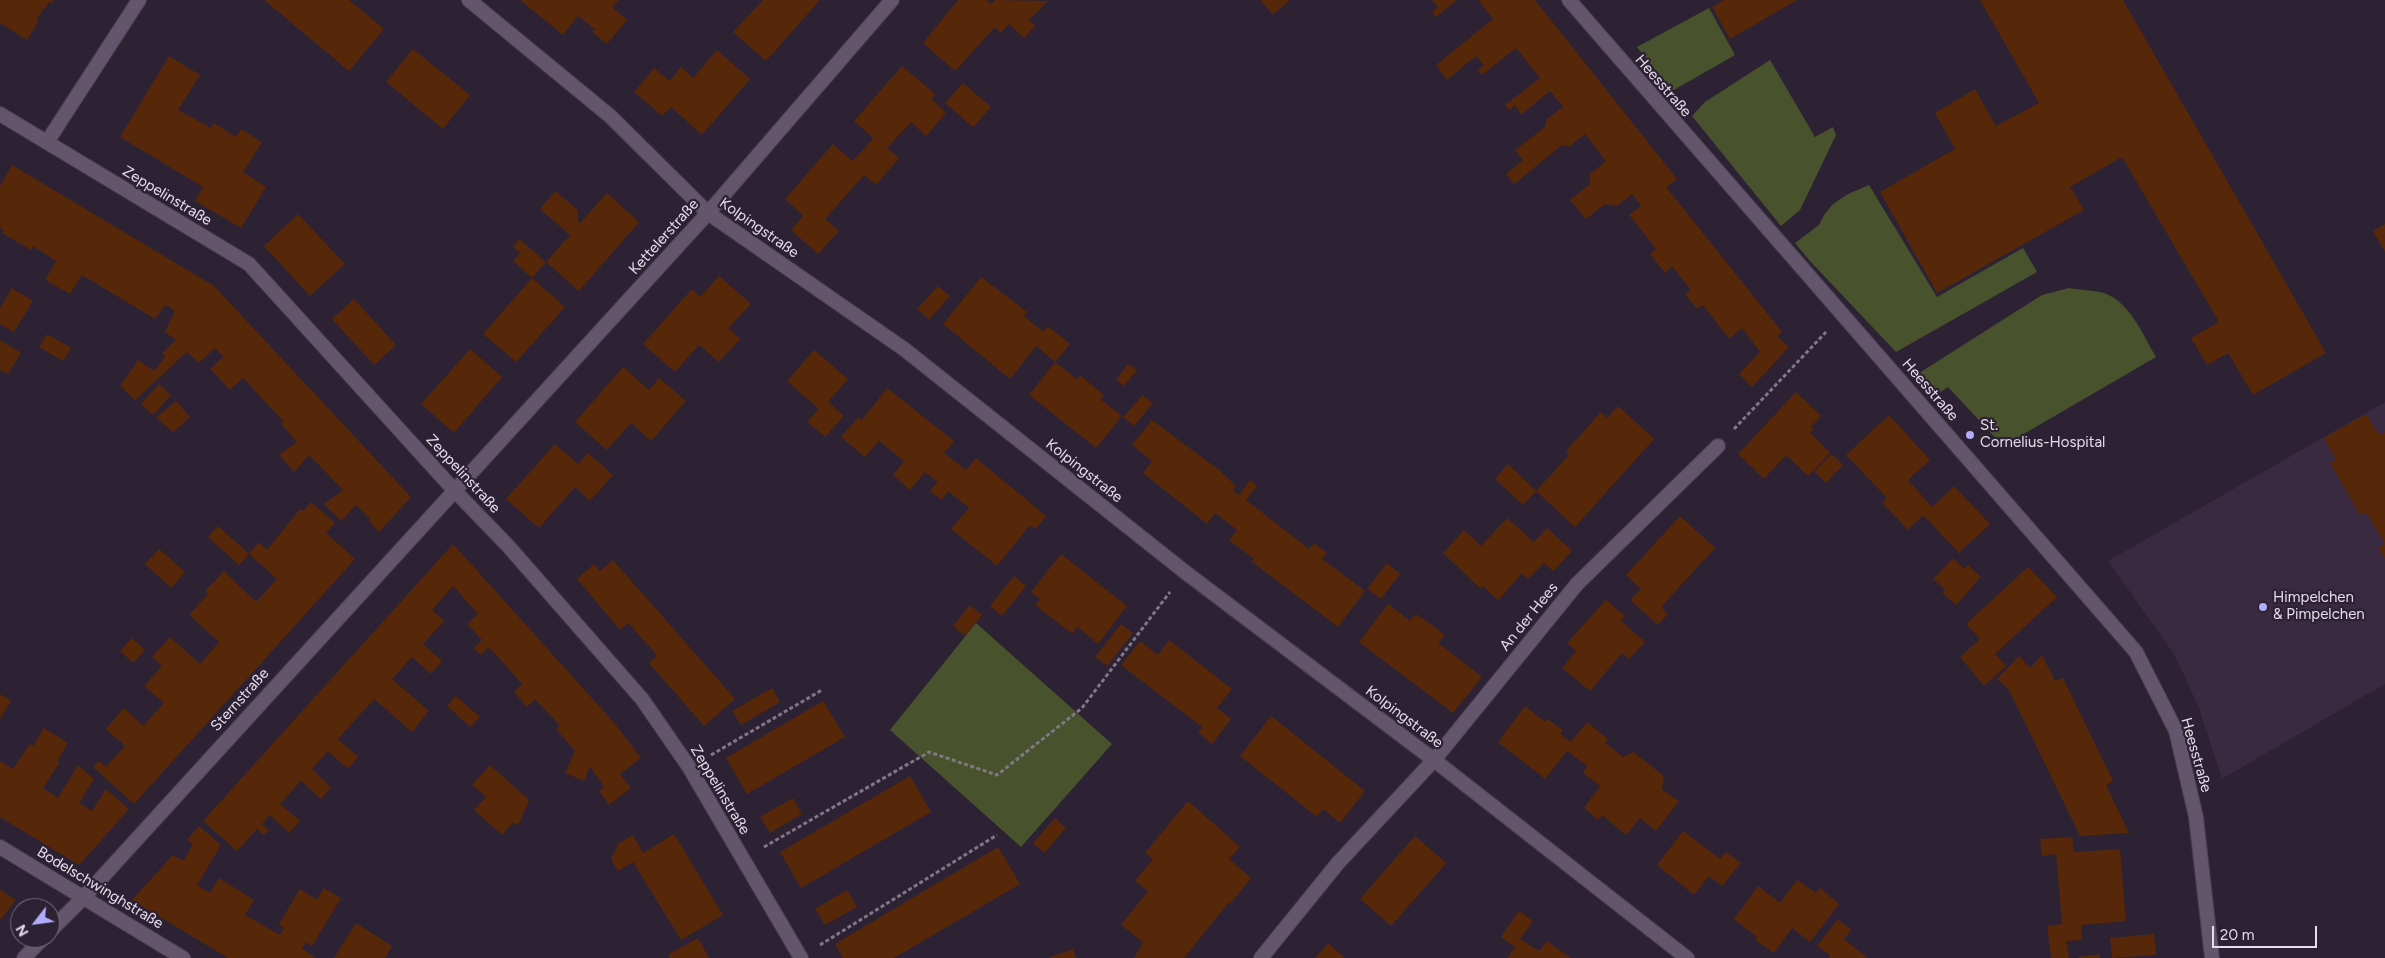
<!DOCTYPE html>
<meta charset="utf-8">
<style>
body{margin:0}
#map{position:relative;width:2385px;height:958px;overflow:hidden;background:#2d2134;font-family:Figtree,sans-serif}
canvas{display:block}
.north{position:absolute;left:10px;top:898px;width:50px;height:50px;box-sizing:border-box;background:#2d2134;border:1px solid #776c7d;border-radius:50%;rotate:240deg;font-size:14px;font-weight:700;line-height:20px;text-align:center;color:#e5ddea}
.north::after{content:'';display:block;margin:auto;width:18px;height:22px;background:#b1adfa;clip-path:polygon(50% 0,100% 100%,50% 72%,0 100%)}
.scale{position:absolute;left:2212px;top:926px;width:105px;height:22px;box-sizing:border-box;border:2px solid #e5ddea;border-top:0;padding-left:6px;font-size:15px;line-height:18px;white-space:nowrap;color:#e5ddea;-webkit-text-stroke:4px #2d2134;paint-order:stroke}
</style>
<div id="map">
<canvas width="2385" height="958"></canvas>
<div class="north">N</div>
<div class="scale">20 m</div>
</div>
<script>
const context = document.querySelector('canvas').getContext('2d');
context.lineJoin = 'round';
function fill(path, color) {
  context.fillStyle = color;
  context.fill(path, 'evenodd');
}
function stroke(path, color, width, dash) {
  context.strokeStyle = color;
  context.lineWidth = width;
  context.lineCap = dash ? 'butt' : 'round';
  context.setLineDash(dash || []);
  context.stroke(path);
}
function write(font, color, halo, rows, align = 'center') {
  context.font = font + ' Figtree,sans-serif';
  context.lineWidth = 4.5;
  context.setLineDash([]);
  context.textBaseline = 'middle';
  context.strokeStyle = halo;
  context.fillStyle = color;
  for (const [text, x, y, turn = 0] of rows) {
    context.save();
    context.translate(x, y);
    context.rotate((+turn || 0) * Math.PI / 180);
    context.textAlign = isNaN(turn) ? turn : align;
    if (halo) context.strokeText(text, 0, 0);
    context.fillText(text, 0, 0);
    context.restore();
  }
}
const built = new Path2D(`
 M 2385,402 L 2385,684 L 2222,779 L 2199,708 L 2174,654 L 2108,561 Z`);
const green = new Path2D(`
 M 1709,8 L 1735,55 L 1672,91 L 1637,47 Z
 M 1770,60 L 1815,137 L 1833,127 L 1836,135 L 1800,210 L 1781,226 L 1692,116 L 1705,102 Z
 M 1869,185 L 1937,297 L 2023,248 L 2037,272 L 1896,352 L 1809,260 L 1795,243 L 1819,225 L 1824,215 L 1833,204 L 1848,194 Z
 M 2069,288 C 2080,290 2093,290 2104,293 C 2130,302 2143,335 2156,357 L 2003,446 L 1948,387 L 1936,395 L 1916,375 L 2042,295 Z
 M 976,623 L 1112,744 L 1021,847 L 890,730 Z`);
const building = new Path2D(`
 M 0,0 L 54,0 L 51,4 L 49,2 L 36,20 L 38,22 L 27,40 L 0,23 Z
 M 264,0 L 349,0 L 384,29 L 349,71 Z
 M 520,0 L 619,0 L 612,7 L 627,20 L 607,44 L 592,32 L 595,29 L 578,16 L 563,35 Z
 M 763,0 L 820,0 L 766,61 L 733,32 Z
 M 958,0 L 987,0 L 991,4 L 995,0 L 1048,1 L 1029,20 L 1035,26 L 1024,38 L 1009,24 L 1001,33 L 995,27 L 955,71 L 923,43 Z
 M 1260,0 L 1290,0 L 1273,15 Z
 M 1432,0 L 1457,0 L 1436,17 L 1432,12 L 1438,7 Z
 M 1478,0 L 1535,0 L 1677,179 L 1666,187 L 1782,332 L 1777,336 L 1789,347 L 1752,387 L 1739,374 L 1760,352 L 1742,328 L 1729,339 L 1703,305 L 1697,309 L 1685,294 L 1691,290 L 1672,266 L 1665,273 L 1650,254 L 1656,249 L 1629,215 L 1641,206 L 1632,194 L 1617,206 L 1605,204 L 1586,219 L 1570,200 L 1590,184 L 1590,174 L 1606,161 L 1585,134 L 1569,147 L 1562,145 L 1514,184 L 1506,174 L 1523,160 L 1515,150 L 1545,127 L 1547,119 L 1563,107 L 1550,91 L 1521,115 L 1515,105 L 1509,110 L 1505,105 L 1540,78 L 1516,48 L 1482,75 L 1478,70 L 1484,65 L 1476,56 L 1447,80 L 1436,65 L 1493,19 Z
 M 1724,0 L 1797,0 L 1730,39 L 1712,7 Z
 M 1980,0 L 2123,0 L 2326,353 L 2253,395 L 2228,353 L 2207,365 L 2191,338 L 2219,322 L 2122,157 L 2070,187 L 2084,210 L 1937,293 L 1880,192 L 1955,149 L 1935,113 L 1975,89 L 1996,126 L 2039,103 Z
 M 413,49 L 470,95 L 443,129 L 386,82 Z
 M 717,50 L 750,79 L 702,135 L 671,107 L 662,116 L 634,92 L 654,68 L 670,81 L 681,67 L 693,78 Z
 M 169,56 L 200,75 L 178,110 L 211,128 L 214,123 L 236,137 L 241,129 L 262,142 L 243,172 L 266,187 L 241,228 L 195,201 L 203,187 L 120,137 Z
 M 902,66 L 935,94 L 931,99 L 946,113 L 926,136 L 911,122 L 887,148 L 899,158 L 876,185 L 864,175 L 825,219 L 839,231 L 818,254 L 791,230 L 803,216 L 785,199 L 833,144 L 852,161 L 863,150 L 873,138 L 854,121 Z
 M 963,83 L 991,107 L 973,127 L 945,103 Z
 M 12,165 L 214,286 L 411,497 L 380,531 L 379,532 L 369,521 L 370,519 L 356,505 L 341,521 L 324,504 L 343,490 L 309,455 L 294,472 L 279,455 L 297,442 L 281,424 L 283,421 L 243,378 L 230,390 L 210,369 L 223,357 L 215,348 L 199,363 L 187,352 L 135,400 L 120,386 L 138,360 L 154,371 L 165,357 L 162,353 L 176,340 L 165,332 L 175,311 L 165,305 L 155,319 L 82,275 L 70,294 L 45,280 L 56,261 L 33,246 L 31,250 L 2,233 L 4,231 L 0,228 L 0,186 Z
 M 555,191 L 578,210 L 578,221 L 580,223 L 607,193 L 639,222 L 579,291 L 546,262 L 532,278 L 513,261 L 520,253 L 513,247 L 519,239 L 546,262 L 570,235 L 540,209 Z
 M 298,214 L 345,264 L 310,296 L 264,246 Z
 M 2385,224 L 2385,252 L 2373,231 Z
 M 719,276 L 751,304 L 728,328 L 740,339 L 719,362 L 699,345 L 675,372 L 643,344 L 692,289 L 700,297 Z
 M 981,277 L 1027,312 L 1024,316 L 1043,332 L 1048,326 L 1070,344 L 1055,362 L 1036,346 L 1010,379 L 943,324 Z
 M 532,278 L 565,307 L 516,362 L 483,334 Z
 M 938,286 L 950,296 L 929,320 L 917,309 Z
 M 12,288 L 33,301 L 14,332 L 0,324 L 0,308 Z
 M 354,299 L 396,345 L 374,365 L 332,319 Z
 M 47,334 L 71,348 L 63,361 L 39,347 Z
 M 0,340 L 21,353 L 8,374 L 0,370 Z
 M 470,349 L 502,377 L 454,433 L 421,404 Z
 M 814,350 L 848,379 L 828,402 L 844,416 L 825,437 L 807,422 L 819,409 L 787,381 Z
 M 1055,362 L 1077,379 L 1080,375 L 1104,395 L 1100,399 L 1122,416 L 1096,448 L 1029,395 Z
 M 1128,364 L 1137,370 L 1124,386 L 1116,380 Z
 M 623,367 L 649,390 L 659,378 L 686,401 L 651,441 L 631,423 L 607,450 L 575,422 Z
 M 159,384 L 171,395 L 153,415 L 141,404 Z
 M 887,388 L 954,441 L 944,453 L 954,461 L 966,470 L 976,458 L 1046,516 L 1036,529 L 1030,525 L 997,566 L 951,529 L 969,508 L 948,491 L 941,500 L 930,491 L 938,482 L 925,472 L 910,490 L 893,475 L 904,461 L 879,441 L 865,457 L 841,437 L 858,417 L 862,420 Z
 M 1796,392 L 1821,416 L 1811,427 L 1814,428 L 1810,432 L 1830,453 L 1808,476 L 1786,455 L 1764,479 L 1738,454 Z
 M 1143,395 L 1153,403 L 1134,426 L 1123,417 Z
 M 176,401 L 190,417 L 173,432 L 156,418 Z
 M 1618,406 L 1654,439 L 1575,527 L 1536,491 L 1523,505 L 1495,479 L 1508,464 L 1536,491 L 1569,455 L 1566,451 L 1601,412 L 1607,418 Z
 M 2366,414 L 2379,435 L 2385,432 L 2385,544 L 2366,512 L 2360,515 L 2330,463 L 2336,460 L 2324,438 Z
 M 1889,415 L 1930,460 L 1908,480 L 1932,507 L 1954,486 L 1990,524 L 1959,553 L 1923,515 L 1908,530 L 1882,503 L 1887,498 L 1846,455 Z
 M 1152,420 L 1219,470 L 1236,486 L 1233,490 L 1239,495 L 1250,480 L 1257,486 L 1246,500 L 1309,549 L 1314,543 L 1327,553 L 1322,559 L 1365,591 L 1338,627 L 1251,561 L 1254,559 L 1229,540 L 1237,530 L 1215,513 L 1207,524 L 1143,473 L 1152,461 L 1132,445 Z
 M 555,444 L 578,464 L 588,453 L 613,475 L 590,501 L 575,487 L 539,528 L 506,499 Z
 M 1832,454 L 1843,465 L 1826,483 L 1814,471 Z
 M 311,502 L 335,523 L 326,533 L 355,559 L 134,804 L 93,767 L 99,761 L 106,767 L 125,746 L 106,729 L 124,708 L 143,726 L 164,703 L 144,686 L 162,666 L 152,657 L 170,637 L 200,664 L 219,642 L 189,615 L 208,594 L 205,591 L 224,571 L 256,602 L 277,579 L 249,554 L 239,565 L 208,537 L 218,526 L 249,554 L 259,542 L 267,550 L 300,509 L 303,511 Z
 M 1680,516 L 1715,548 L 1661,607 L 1668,614 L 1658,625 L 1630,600 L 1641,589 L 1626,575 Z
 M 1507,518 L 1534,542 L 1547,528 L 1572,551 L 1553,571 L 1544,563 L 1528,579 L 1522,573 L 1498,600 L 1483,586 L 1481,589 L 1443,553 L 1464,530 L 1481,546 Z
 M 453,544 L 616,725 L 641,758 L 620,774 L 631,788 L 609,805 L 599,791 L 604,787 L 590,766 L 584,781 L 565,773 L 575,751 L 556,729 L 560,726 L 535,699 L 527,707 L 514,692 L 522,684 L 489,647 L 480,655 L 474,648 L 482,640 L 467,624 L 478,614 L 453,586 L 432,610 L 444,621 L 423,644 L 442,661 L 431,674 L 412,657 L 392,679 L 429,711 L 412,732 L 374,699 L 338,739 L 358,757 L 348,769 L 328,751 L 312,769 L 331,787 L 321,799 L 301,781 L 280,804 L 300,821 L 289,833 L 270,815 L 262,824 L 269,830 L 264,835 L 257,829 L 237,851 L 203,821 Z
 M 2385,544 L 2385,559 L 2378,547 Z
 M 159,549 L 185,572 L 171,588 L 145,564 Z
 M 1061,554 L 1127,606 L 1098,644 L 1077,627 L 1072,634 L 1035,605 L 1040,599 L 1031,592 Z
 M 1953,558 L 1964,569 L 1968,565 L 1981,577 L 1956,605 L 1942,593 L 1945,590 L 1933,579 Z
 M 613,560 L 735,699 L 704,726 L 649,663 L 657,656 L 654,652 L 628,623 L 620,630 L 577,579 L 594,564 L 600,571 Z
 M 1387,563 L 1400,574 L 1381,599 L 1367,589 Z
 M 2028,567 L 2057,597 L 1995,654 L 2006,666 L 1984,686 L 1960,657 L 1980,639 L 1966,624 Z
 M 1014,576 L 1026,586 L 1002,616 L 990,606 Z
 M 1606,600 L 1625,616 L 1621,621 L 1645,642 L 1629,659 L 1622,653 L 1590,691 L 1562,668 L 1576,651 L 1567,643 Z
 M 1388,604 L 1410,621 L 1416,614 L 1430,624 L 1445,635 L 1438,643 L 1482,677 L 1453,713 L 1359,642 Z
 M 970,605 L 982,615 L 965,636 L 953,626 Z
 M 1121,624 L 1133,633 L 1107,666 L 1095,657 Z
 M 132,638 L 145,650 L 133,663 L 120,651 Z
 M 1169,640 L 1232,689 L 1217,708 L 1231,719 L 1212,744 L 1198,732 L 1202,727 L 1121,665 L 1140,641 L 1158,655 Z
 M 2042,655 L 2055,681 L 2063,678 L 2113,781 L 2106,785 L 2129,833 L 2080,836 L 2009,690 L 1997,679 L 2019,656 L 2030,668 Z
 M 772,688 L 780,702 L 741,725 L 732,711 Z
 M 0,694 L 11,701 L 0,719 Z
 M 456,696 L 480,717 L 470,727 L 447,706 Z
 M 823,701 L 845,737 L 747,794 L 726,758 Z
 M 1525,706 L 1545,722 L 1547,719 L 1563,730 L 1560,734 L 1571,742 L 1587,722 L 1608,739 L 1605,743 L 1623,757 L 1633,752 L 1664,776 L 1662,789 L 1679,801 L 1656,831 L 1640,818 L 1626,835 L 1602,815 L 1598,820 L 1584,808 L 1600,786 L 1583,773 L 1587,766 L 1567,751 L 1545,779 L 1498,742 Z
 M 1271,716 L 1365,791 L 1340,823 L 1323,809 L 1317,817 L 1240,756 Z
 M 44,728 L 68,743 L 57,761 L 60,762 L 43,788 L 58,798 L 78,765 L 94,779 L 79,803 L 92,811 L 106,789 L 129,809 L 79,865 L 0,817 L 0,761 L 13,769 L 30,744 L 33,746 Z
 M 490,765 L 529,800 L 518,826 L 513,822 L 502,835 L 474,810 L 486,797 L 472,785 Z
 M 910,776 L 931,812 L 801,888 L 780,852 Z
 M 793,798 L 802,814 L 770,833 L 760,817 Z
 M 1188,801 L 1240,847 L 1229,859 L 1251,878 L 1230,904 L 1228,903 L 1184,958 L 1134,958 L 1143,942 L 1121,925 L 1148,891 L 1135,881 L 1153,859 L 1145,853 Z
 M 1055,818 L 1066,828 L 1044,853 L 1033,843 Z
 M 199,826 L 221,845 L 197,885 L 210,893 L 219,878 L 254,900 L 245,915 L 280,935 L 284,928 L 279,924 L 300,889 L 317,900 L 324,888 L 341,898 L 312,946 L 306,942 L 302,949 L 316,958 L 228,958 L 132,900 L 173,855 L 183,861 L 193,845 L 187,840 Z
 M 1683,831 L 1720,859 L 1726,852 L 1741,863 L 1722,886 L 1709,876 L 1694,895 L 1657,865 Z
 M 674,834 L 723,915 L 681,940 L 633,862 L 618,871 L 611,859 L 618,844 L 633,835 L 643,853 Z
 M 1415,836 L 1446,863 L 1391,926 L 1360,899 Z
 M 2072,837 L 2074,852 L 2120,849 L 2126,921 L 2081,925 L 2082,940 L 2066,941 L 2069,958 L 2051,958 L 2047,926 L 2062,924 L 2056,854 L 2042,856 L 2040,839 Z
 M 998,847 L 1020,884 L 894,958 L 843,958 L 835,944 Z
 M 1797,880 L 1816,893 L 1820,888 L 1839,904 L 1810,942 L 1792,928 L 1774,953 L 1755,940 L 1757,937 L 1734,919 L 1758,886 L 1780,903 Z
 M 0,890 L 16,900 L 0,920 Z
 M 847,890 L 857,907 L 825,925 L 815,909 Z
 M 1519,911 L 1533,921 L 1520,939 L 1539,951 L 1547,941 L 1571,958 L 1507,958 L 1515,947 L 1501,937 Z
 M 1838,919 L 1851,930 L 1844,939 L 1868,958 L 1828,958 L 1830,955 L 1817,946 Z
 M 356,923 L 392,946 L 385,958 L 334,958 Z
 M 2154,934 L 2156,955 L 2112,958 L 2110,938 Z
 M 698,938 L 709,958 L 670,958 L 668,955 Z
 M 1328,943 L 1345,958 L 1315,958 Z
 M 1073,949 L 1076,958 L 1048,958 Z
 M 2100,954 L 2100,958 L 2079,958 L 2079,957 Z`);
const path = new Path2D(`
 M 1734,429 L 1826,332
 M 711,755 L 822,690
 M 764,847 L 929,752 L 997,775 L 1082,708 L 1170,592
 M 820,945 L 997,835`);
const minor = new Path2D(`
 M 469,0 L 610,116 L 708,213 L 904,349 L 1185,572 L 1434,760 L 1687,958
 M 1569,0 L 2136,652 L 2176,731 L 2196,817 L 2212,958
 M 0,114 L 249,264 L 454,490 L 509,547 L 642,699 L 689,767 L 801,958
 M 47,142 L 139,0
 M 0,847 L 183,958
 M 50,931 L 84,897 L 708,213 L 892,0
 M 24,958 L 43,938
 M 1261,958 L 1338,863 L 1434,760 L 1577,584 L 1718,446`);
const markers = [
 [1970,435,5,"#b1adfa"],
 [2263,607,5,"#b1adfa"]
];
const streetNames = [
 ["Heesstraße",1663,86,49],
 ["Zeppelinstraße",167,196,31],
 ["Kolpingstraße",759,228,35],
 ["Kettelerstraße",664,237,-48],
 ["Heesstraße",1930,390,49],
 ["Kolpingstraße",1084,471,38],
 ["Zeppelinstraße",463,474,47],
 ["An der Hees",1529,617,-51],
 ["Sternstraße",240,700,-48],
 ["Kolpingstraße",1404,717,37],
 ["Heesstraße",2196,755,74],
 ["Zeppelinstraße",720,790,59],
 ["Bodelschwinghstraße",100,888,31]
];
const poiNames = [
 ["St.",1980,426],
 ["Cornelius-Hospital",1980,443],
 ["Himpelchen",2273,598],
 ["& Pimpelchen",2273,615]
];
fill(built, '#392941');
fill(green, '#48532d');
fill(building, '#562809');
stroke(minor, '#473d4d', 16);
stroke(path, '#817787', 3, [4, 2.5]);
stroke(minor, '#63556b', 14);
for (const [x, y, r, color] of markers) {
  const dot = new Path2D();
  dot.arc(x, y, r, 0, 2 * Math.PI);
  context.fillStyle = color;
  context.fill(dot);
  stroke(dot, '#2d2134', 2);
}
write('15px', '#e5ddea', '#2d2134', streetNames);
write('15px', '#e5ddea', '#2d2134', poiNames, 'left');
</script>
